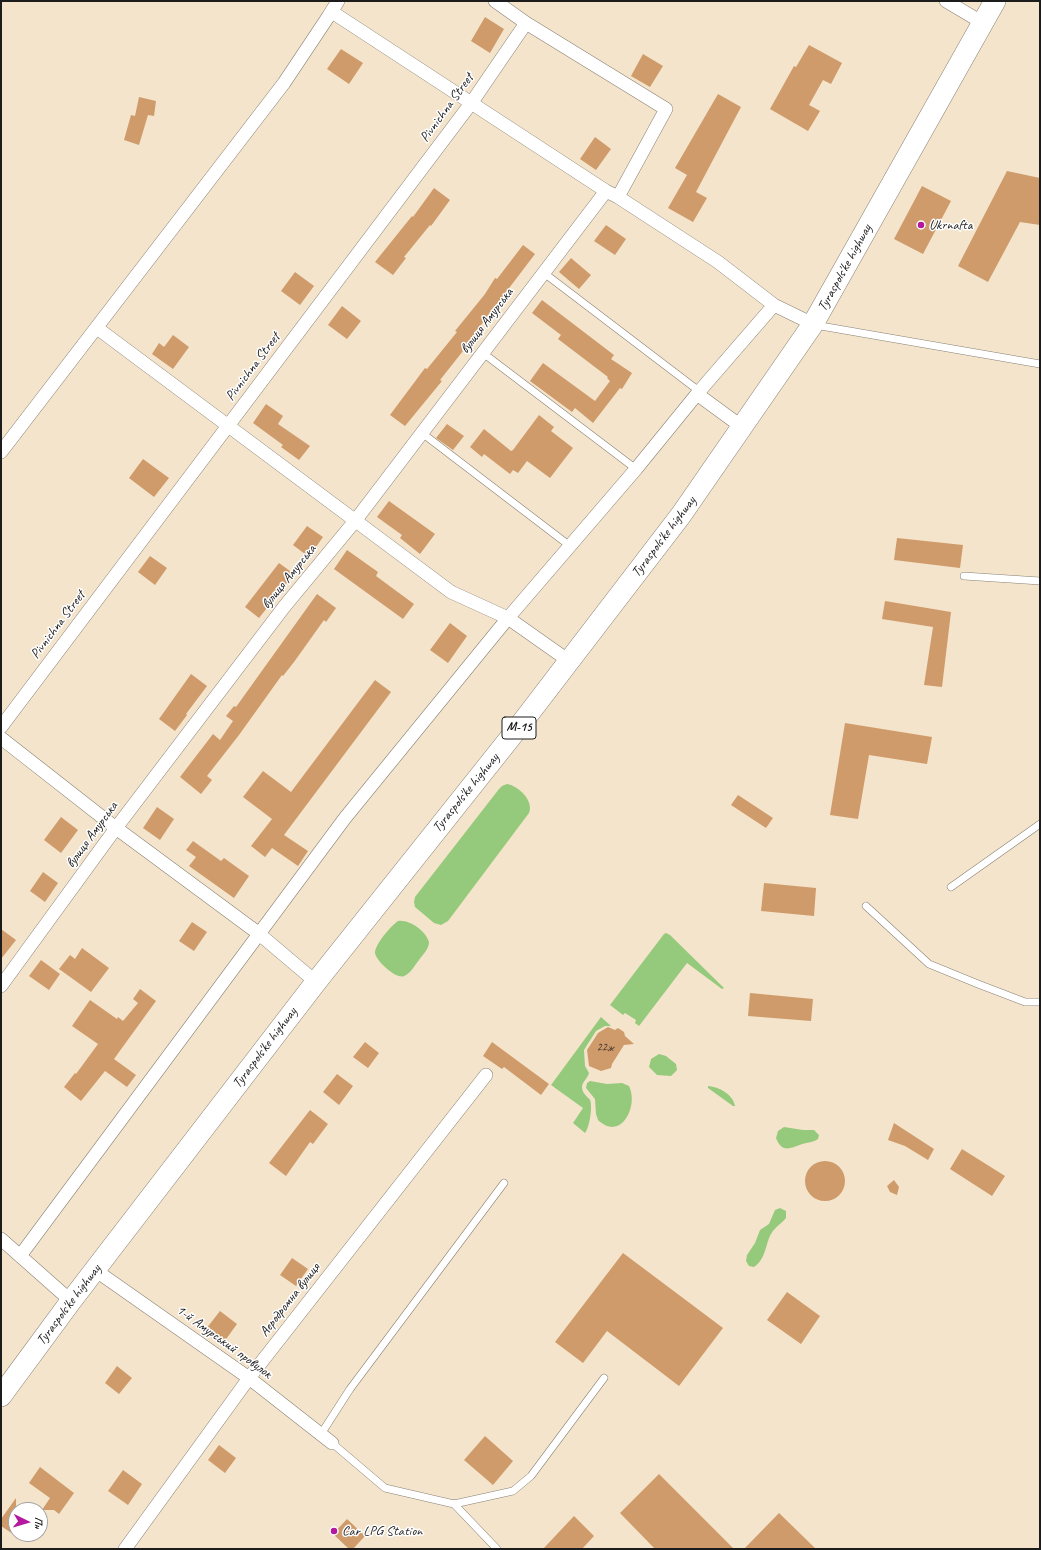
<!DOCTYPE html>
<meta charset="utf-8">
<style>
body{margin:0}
#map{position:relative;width:1041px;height:1550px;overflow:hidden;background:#f4e4cb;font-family:Caveat,sans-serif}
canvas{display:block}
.frame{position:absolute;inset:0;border:2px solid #1c1c1c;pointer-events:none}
.north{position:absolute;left:8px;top:1502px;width:40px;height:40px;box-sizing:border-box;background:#fff;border:1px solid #a4a4a4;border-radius:50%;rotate:95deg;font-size:11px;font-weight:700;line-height:16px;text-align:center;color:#1c1c1c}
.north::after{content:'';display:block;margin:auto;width:14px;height:18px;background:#b5179e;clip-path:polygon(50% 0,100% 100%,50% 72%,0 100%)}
</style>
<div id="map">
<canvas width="1041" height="1550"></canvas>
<div class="frame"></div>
<div class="north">Пн</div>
</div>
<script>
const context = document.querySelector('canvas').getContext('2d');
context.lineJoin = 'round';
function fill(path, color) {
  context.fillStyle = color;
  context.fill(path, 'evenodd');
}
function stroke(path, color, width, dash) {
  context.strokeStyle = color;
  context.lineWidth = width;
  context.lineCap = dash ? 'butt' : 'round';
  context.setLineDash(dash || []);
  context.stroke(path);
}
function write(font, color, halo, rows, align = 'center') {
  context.font = font + ' Caveat,sans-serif';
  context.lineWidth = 3;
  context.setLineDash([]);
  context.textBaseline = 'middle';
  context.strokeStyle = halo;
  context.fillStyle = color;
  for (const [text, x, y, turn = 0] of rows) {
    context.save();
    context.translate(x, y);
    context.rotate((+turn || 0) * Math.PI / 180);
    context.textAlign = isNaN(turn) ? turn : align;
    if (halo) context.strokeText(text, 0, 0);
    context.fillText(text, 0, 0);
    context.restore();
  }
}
const green = new Path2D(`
 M 507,784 C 519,786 534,801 529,813 L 448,921 L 441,925 L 434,923 L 415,907 L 414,902 L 415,897 L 499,789 L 502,786 Z
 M 398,921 C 409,919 426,931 429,942 C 429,949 423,954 419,960 C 415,965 410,974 404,976 C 397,980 376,961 375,953 C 375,944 391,926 398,921 Z
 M 666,933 L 670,935 L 724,988 L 722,989 L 687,963 L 639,1026 L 635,1023 L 636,1020 L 625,1013 L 623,1015 L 610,1005 L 664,934 Z
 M 601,1017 L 611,1026 L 605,1026 L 596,1031 L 584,1050 L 585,1066 L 589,1073 C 588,1078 582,1082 582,1087 C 582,1093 587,1096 590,1100 C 593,1107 589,1129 585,1133 L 573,1123 L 583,1108 L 551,1085 Z
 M 659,1054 L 666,1056 L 676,1064 L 677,1070 L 671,1076 L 657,1075 L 649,1067 L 651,1059 Z
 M 590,1081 L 607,1084 L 622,1083 L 629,1086 C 639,1106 621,1142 598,1120 L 596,1114 L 595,1099 L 586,1088 L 587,1083 Z
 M 708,1086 C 719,1087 733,1094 735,1106 L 733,1106 L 708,1088 Z
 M 784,1127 L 803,1130 L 814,1130 L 819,1135 L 818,1139 C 814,1142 810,1142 806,1143 C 793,1146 783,1156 776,1138 L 778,1131 Z
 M 780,1208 L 786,1211 L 786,1218 C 782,1223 775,1227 771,1234 C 765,1245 766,1259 754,1267 L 749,1266 L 746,1261 L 747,1255 L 755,1243 L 760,1230 L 769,1224 L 775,1210 Z`);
const building = new Path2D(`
 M 485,17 L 504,29 L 490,53 L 471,41 Z
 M 809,45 L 842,63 L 831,84 L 823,80 L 809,105 L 820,111 L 808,131 L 770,109 L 794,66 L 796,67 Z
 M 341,49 L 363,63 L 349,84 L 327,69 Z
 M 643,54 L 663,66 L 650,87 L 631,76 Z
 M 718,94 L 741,107 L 696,192 L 707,198 L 693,222 L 668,208 L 687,175 L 675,168 Z
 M 139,97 L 156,101 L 154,116 L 148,115 L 139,145 L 124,140 L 131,115 L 135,116 Z
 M 595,137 L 611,149 L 596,170 L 580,159 Z
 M 1007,171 L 1040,178 L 1040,225 L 1020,222 L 988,282 L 958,266 Z
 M 922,186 L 951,201 L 923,254 L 894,239 Z
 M 434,188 L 450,200 L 431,226 L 430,225 L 404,257 L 406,258 L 393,275 L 375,262 L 412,216 L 413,217 Z
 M 606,225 L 626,239 L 615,255 L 594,241 Z
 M 523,245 L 535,254 L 462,350 L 463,351 L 440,380 L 442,381 L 405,426 L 390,415 L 425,368 L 427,369 L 457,332 L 455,331 L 485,294 L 495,278 L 497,279 Z
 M 571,258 L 591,275 L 579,289 L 559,272 Z
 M 295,272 L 314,286 L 300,305 L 281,291 Z
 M 542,300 L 614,355 L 611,359 L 632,373 L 622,389 L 620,388 L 593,423 L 575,408 L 572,412 L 530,381 L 543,363 L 595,401 L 610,381 L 607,378 L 608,377 L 558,339 L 561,335 L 532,313 Z
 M 342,306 L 361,321 L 347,339 L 328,325 Z
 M 173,335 L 189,347 L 173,369 L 152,354 L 159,343 L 164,347 Z
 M 266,404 L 283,416 L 278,424 L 310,446 L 299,460 L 281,447 L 283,445 L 253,423 Z
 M 539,415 L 554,427 L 551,431 L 573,448 L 550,478 L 527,461 L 518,473 L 513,470 L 510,474 L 484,454 L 482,457 L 470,447 L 484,429 L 511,451 L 513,450 Z
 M 447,424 L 464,436 L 453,450 L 436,438 Z
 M 143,459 L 169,478 L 154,497 L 129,478 Z
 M 389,501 L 435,534 L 420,554 L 400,538 L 402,535 L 377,517 Z
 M 307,526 L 323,537 L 309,557 L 293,545 Z
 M 897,538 L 963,545 L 960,568 L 894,560 Z
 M 347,550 L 378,572 L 376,576 L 414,604 L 403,619 L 334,569 Z
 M 150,556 L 167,568 L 155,585 L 138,572 Z
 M 279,563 L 294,574 L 259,618 L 245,607 Z
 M 317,594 L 336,608 L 326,622 L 324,620 L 294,662 L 283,676 L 282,675 L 239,735 L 207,776 L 212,780 L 201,794 L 180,777 L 213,734 L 220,740 L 233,721 L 226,716 L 234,706 L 236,707 Z
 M 885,601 L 951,612 L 942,687 L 924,685 L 933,627 L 882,619 Z
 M 450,623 L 467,636 L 448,663 L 430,650 Z
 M 191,674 L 207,686 L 186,714 L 187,715 L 175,731 L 159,719 Z
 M 375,680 L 391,692 L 284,835 L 308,851 L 298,866 L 272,848 L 265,857 L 251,846 L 272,819 L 243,797 L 263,771 L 291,792 Z
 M 845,723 L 932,737 L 927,764 L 869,755 L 858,819 L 830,815 Z
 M 738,795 L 773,818 L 766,828 L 731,805 Z
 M 157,807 L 174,819 L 160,840 L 143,828 Z
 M 61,817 L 78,830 L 61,853 L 44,840 Z
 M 193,841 L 221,861 L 224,858 L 249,876 L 234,898 L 189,866 L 196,857 L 186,850 Z
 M 43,872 L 58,883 L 45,902 L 30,891 Z
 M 764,883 L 816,888 L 814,916 L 761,911 Z
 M 192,922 L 207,932 L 194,951 L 179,941 Z
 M 1,929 L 16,940 L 1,959 Z
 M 82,948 L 109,968 L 91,992 L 59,969 L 70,955 L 75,959 Z
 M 41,960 L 60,974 L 49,990 L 29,976 Z
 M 140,989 L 156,1001 L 114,1059 L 136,1075 L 127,1087 L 105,1071 L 81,1101 L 64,1087 L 75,1073 L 76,1074 L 98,1044 L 72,1026 L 90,1000 L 117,1019 L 118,1017 L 123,1021 L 138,1003 L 133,999 Z
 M 750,993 L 813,999 L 811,1021 L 748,1016 Z
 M 608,1027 L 615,1030 L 618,1028 L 624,1032 L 625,1036 L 634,1044 L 624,1045 L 612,1064 L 611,1068 L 601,1071 L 589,1066 L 587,1050 L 598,1033 Z
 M 365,1042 L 379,1053 L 368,1068 L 353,1057 Z
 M 492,1042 L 549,1084 L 541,1095 L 504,1067 L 502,1069 L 483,1056 Z
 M 337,1074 L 353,1086 L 339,1105 L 323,1092 Z
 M 310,1110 L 328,1124 L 313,1144 L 310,1142 L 286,1176 L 269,1163 Z
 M 894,1123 L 934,1149 L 928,1160 L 905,1146 L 888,1140 Z
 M 962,1149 L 1005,1176 L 992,1196 L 950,1169 Z
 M805 1181a20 20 0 1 1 40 0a20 20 0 1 1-40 0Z
 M 894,1180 L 899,1187 L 897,1195 L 890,1192 L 887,1186 Z
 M 623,1253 L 723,1328 L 679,1386 L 607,1331 L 583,1363 L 555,1342 Z
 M 292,1258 L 308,1269 L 296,1286 L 280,1275 Z
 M 787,1292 L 820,1316 L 801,1344 L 767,1320 Z
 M 220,1311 L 237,1324 L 224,1342 L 206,1329 Z
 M 117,1366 L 132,1378 L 119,1394 L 105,1383 Z
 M 485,1436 L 513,1461 L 493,1485 L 464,1460 Z
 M 219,1445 L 236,1458 L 225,1473 L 208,1460 Z
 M 40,1467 L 74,1493 L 59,1514 L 54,1510 L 42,1510 L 50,1498 L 29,1483 Z
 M 123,1470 L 142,1484 L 128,1505 L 108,1491 Z
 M 659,1474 L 734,1549 L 655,1549 L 620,1513 Z
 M 16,1498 L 16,1536 L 1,1526 L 1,1519 Z
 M 779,1513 L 816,1549 L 744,1549 Z
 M 574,1516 L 594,1536 L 582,1549 L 543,1549 Z
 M 347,1519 L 365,1536 L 353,1549 L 349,1549 L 333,1534 Z`);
const lane = new Path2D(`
 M 544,273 L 699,391
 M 815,325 L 1040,364
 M 483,353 L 636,469
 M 422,433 L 570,546
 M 964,576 L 1040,581
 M 951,887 L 1040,824
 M 866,906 L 929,964 L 978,984 L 1025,1002 L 1040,1002
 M 321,1434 L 350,1389 L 504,1183
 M 332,1443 L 385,1488 L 454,1504 L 513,1491 L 531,1476 L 604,1378
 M 454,1504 L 497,1549`);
const street = new Path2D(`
 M 495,1 L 526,23 L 666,109 L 618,197
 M 946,1 L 983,23
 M 332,12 L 606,191 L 618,197 L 718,262 L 774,305 L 813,324
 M 97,328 L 451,592 L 508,618 L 569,661
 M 697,394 L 742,427
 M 1,452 L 284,83 L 328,17 L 338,1
 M 1,727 L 472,102 L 526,23
 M 1,738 L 116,828 L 258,933 L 316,982
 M 1,986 L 116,828 L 284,607 L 355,521 L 606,191
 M 1,1239 L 71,1301
 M 20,1256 L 345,818 L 508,618 L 636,469 L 697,394 L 774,305
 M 95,1270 L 249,1378 L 332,1443
 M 125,1549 L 249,1378 L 486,1075`);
const primary = new Path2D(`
 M 1,1396 L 71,1301 L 316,982 L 514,733 L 681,515 L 813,324 L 995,1`);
const markers = [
 [921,225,4,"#b5179e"],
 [334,1531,4,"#b5179e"]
];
const numberNames = [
 ["22ж",605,1048]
];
const shields = [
 [519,728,34]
];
const shieldNames = [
 ["М-15",519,728]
];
const streetNames = [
 ["Pivnichna Street",447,108,-54],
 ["Tyraspols'ke highway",845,268,-61],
 ["вулиця Амурська",487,321,-53],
 ["Pivnichna Street",253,367,-53],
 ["Tyraspols'ke highway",664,537,-53],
 ["вулиця Амурська",289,577,-51],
 ["Pivnichna Street",58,625,-53],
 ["Tyraspols'ke highway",466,793,-51],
 ["вулиця Амурська",92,835,-54],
 ["Tyraspols'ke highway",265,1048,-53],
 ["Аеродромна вулиця",290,1300,-52],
 ["Tyraspols'ke highway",69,1305,-53],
 ["1-й Амурський провулок",224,1342,36]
];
const poiNames = [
 ["Ukrnafta",929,225],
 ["Car LPG Station",342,1531]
];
fill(green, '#95ca7c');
fill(building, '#cf9b6b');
stroke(lane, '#888074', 8);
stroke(street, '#888074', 14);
stroke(primary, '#888074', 22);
stroke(lane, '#fff', 7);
stroke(street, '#fff', 13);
stroke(primary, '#fff', 21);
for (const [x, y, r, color] of markers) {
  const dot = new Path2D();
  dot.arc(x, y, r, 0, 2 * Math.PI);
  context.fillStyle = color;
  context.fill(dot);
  stroke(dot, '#fff', 1.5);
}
write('12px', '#493c30', null, numberNames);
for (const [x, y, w] of shields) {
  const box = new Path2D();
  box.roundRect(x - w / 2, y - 11, w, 22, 3);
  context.fillStyle = '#fff';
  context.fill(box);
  stroke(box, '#1c1c1c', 1);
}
write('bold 13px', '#1c1c1c', null, shieldNames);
write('14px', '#1c1c1c', '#fff', streetNames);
write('14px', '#1c1c1c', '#fff', poiNames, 'left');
</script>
